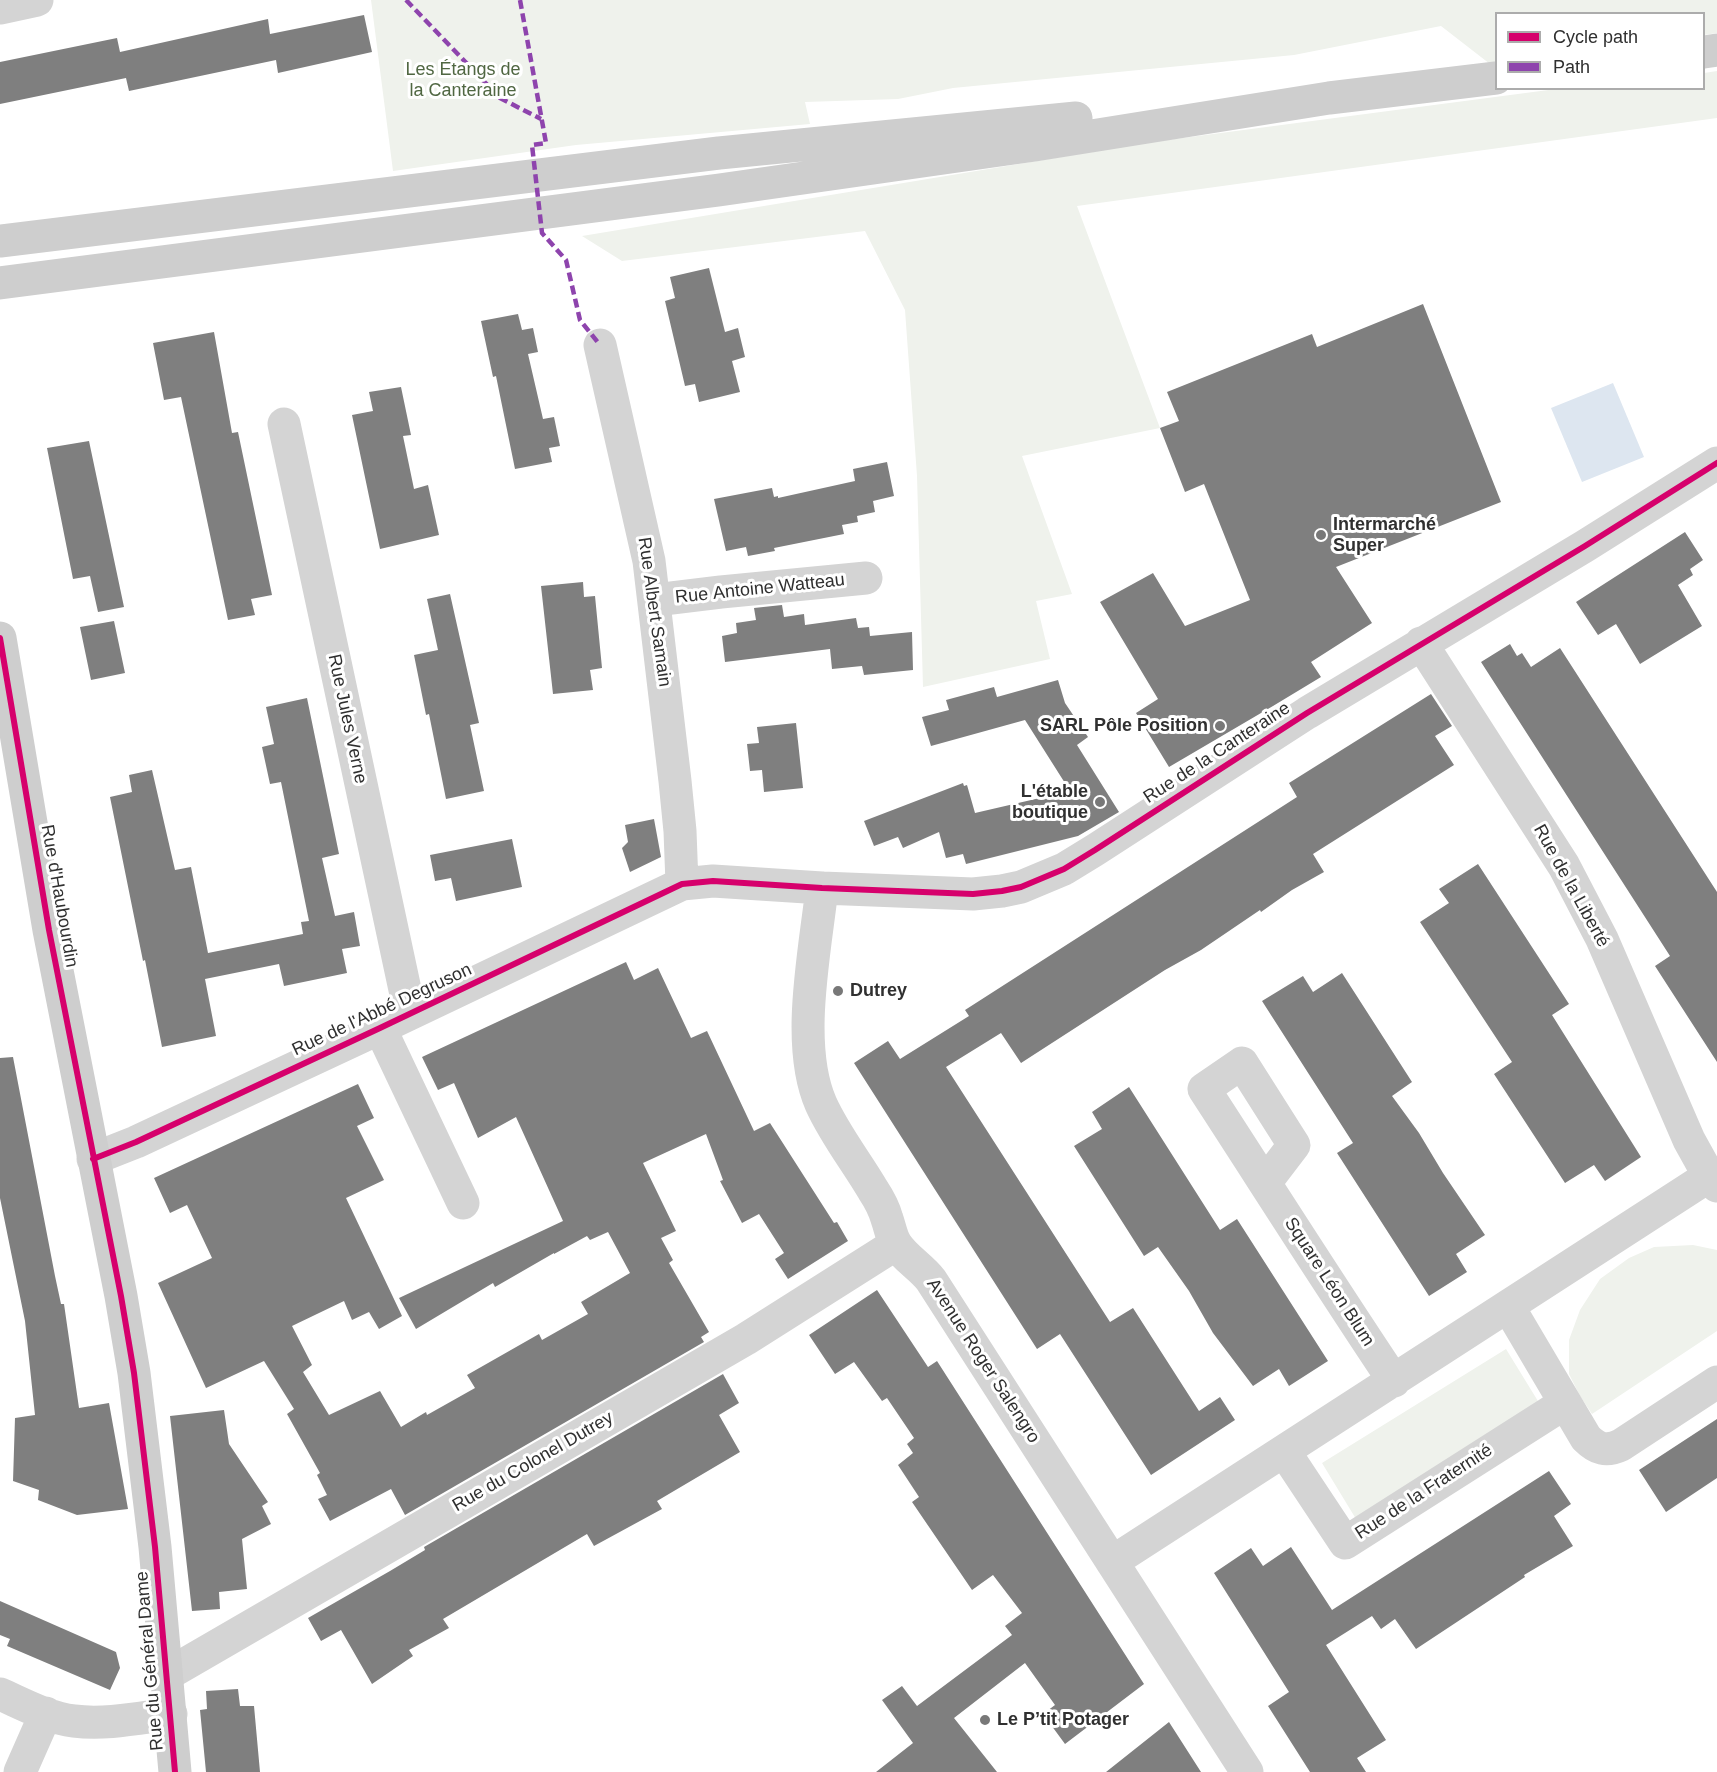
<!DOCTYPE html>
<meta charset="utf-8">
<style>
body{margin:0}
#map{position:relative;width:1717px;height:1772px;overflow:hidden;background:#fff;font-family:Helvetica,sans-serif}
canvas{display:block}
.legend{position:absolute;left:1495px;top:12px;width:210px;height:78px;box-sizing:border-box;background:#fff;border:2px solid #acacac;margin:0;padding:8px 10px;list-style:none;font-size:18px;color:#303030}
.legend li{display:flex;align-items:center;gap:12px;height:30px}
.legend b{width:30px;border:2px solid #acacac}
</style>
<div id="map">
<canvas width="1717" height="1772"></canvas>
<ul class="legend">
<li><b style="height:8px;background:#d6006c"></b>Cycle path</li>
<li><b style="height:8px;background:#8e44ad"></b>Path</li>
</ul>
</div>
<script>
const context = document.querySelector('canvas').getContext('2d');
context.lineJoin = 'round';
function fill(path, color) {
  context.fillStyle = color;
  context.fill(path, 'evenodd');
}
function stroke(path, color, width, dash) {
  context.strokeStyle = color;
  context.lineWidth = width;
  context.lineCap = dash ? 'butt' : 'round';
  context.setLineDash(dash || []);
  context.stroke(path);
}
function write(font, color, halo, rows, align = 'center') {
  context.font = font + ' Helvetica,sans-serif';
  context.lineWidth = 6;
  context.setLineDash([]);
  context.textBaseline = 'middle';
  context.strokeStyle = halo;
  context.fillStyle = color;
  for (const [text, x, y, turn = 0] of rows) {
    context.save();
    context.translate(x, y);
    context.rotate((+turn || 0) * Math.PI / 180);
    context.textAlign = isNaN(turn) ? turn : align;
    if (halo) context.strokeText(text, 0, 0);
    context.fillText(text, 0, 0);
    context.restore();
  }
}
const green = new Path2D(`
 M 371,0 L 1717,0 L 1717,33 L 1704,35 L 1704,14 L 1496,14 L 1496,63 L 1490,64 L 1441,26 L 1294,55 L 953,88 L 898,99 L 805,102 L 810,124 L 576,145 L 393,171 Z
 M 1717,71 L 1717,118 L 1077,206 L 1160,428 L 1022,456 L 1072,594 L 1036,601 L 1050,659 L 923,687 L 917,476 L 905,310 L 865,231 L 622,261 L 582,236 L 1152,142 L 1556,89 L 1704,88 L 1704,73 Z
 M 1693,1245 L 1717,1250 L 1717,1331 L 1592,1414 L 1580,1396 L 1569,1374 L 1569,1340 L 1580,1310 L 1600,1279 L 1629,1258 L 1654,1247 Z
 M 1506,1349 L 1541,1406 L 1356,1519 L 1322,1463 Z`);
const water = new Path2D(`
 M 1613,383 L 1644,457 L 1582,482 L 1551,408 Z`);
const building = new Path2D(`
 M 364,15 L 372,52 L 278,73 L 276,60 L 129,91 L 126,78 L 0,104 L 0,62 L 117,38 L 120,52 L 268,19 L 270,34 Z
 M 709,268 L 725,332 L 738,328 L 745,357 L 732,361 L 740,392 L 699,402 L 695,384 L 685,386 L 665,301 L 675,298 L 670,277 Z
 M 1423,304 L 1501,502 L 1336,567 L 1372,623 L 1311,662 L 1321,677 L 1273,706 L 1169,767 L 1136,713 L 1158,699 L 1100,602 L 1153,573 L 1185,626 L 1250,600 L 1204,484 L 1185,492 L 1160,428 L 1179,421 L 1167,392 L 1312,334 L 1317,347 Z
 M 518,314 L 522,330 L 533,328 L 538,352 L 528,354 L 543,419 L 554,417 L 560,446 L 549,448 L 552,462 L 515,469 L 496,376 L 493,377 L 481,321 Z
 M 214,332 L 232,433 L 238,432 L 272,595 L 251,599 L 255,615 L 228,620 L 181,397 L 164,400 L 153,343 Z
 M 401,387 L 411,435 L 403,436 L 414,489 L 428,485 L 439,535 L 380,549 L 352,415 L 373,411 L 369,392 Z
 M 89,441 L 124,607 L 98,612 L 90,576 L 73,579 L 47,448 Z
 M 887,462 L 894,496 L 873,501 L 875,512 L 857,516 L 858,522 L 842,525 L 844,534 L 774,548 L 775,551 L 748,556 L 746,547 L 726,551 L 714,499 L 772,488 L 774,497 L 778,496 L 778,498 L 855,481 L 853,469 Z
 M 1685,532 L 1703,560 L 1690,569 L 1693,575 L 1678,585 L 1702,626 L 1640,664 L 1616,624 L 1598,635 L 1576,602 Z
 M 583,582 L 584,597 L 595,596 L 602,668 L 590,670 L 593,690 L 553,694 L 541,586 Z
 M 450,594 L 479,723 L 470,725 L 484,791 L 446,799 L 429,714 L 426,715 L 414,655 L 438,650 L 427,599 Z
 M 782,605 L 784,617 L 804,614 L 805,625 L 856,618 L 858,628 L 869,627 L 870,636 L 912,632 L 913,670 L 864,675 L 862,666 L 832,669 L 830,649 L 725,662 L 722,636 L 737,633 L 736,623 L 756,620 L 754,608 Z
 M 114,621 L 125,673 L 91,680 L 80,627 Z
 M 1510,644 L 1517,656 L 1522,653 L 1531,667 L 1560,648 L 1717,892 L 1717,1062 L 1655,966 L 1670,956 L 1481,662 Z
 M 1058,680 L 1065,703 L 1088,737 L 1077,745 L 1119,812 L 1078,836 L 966,864 L 963,854 L 946,858 L 939,832 L 903,848 L 898,837 L 874,846 L 864,821 L 963,783 L 964,786 L 967,785 L 975,813 L 1070,791 L 1025,720 L 931,746 L 922,717 L 949,710 L 946,700 L 994,687 L 997,697 Z
 M 1431,694 L 1452,726 L 1435,736 L 1454,765 L 1313,854 L 1324,872 L 1292,890 L 1261,912 L 1260,910 L 1201,950 L 1165,970 L 1021,1063 L 1001,1033 L 946,1067 L 1110,1322 L 1133,1308 L 1199,1411 L 1220,1397 L 1235,1420 L 1151,1475 L 1060,1334 L 1037,1349 L 854,1063 L 888,1041 L 900,1059 L 969,1016 L 965,1010 L 1297,797 L 1289,783 Z
 M 307,698 L 339,854 L 322,858 L 335,916 L 354,912 L 360,946 L 342,949 L 347,973 L 284,986 L 279,964 L 205,979 L 216,1036 L 162,1047 L 145,960 L 143,961 L 110,797 L 132,792 L 129,775 L 152,770 L 175,870 L 191,867 L 208,953 L 303,934 L 301,922 L 309,921 L 281,782 L 270,784 L 262,747 L 274,744 L 266,707 Z
 M 796,723 L 803,788 L 764,792 L 762,770 L 750,771 L 747,744 L 759,743 L 757,727 Z
 M 654,819 L 661,857 L 630,872 L 622,848 L 628,842 L 625,825 Z
 M 512,839 L 522,887 L 456,901 L 451,878 L 435,881 L 430,855 Z
 M 1478,864 L 1569,1004 L 1552,1015 L 1641,1157 L 1605,1181 L 1594,1165 L 1565,1183 L 1494,1074 L 1512,1062 L 1420,922 L 1449,903 L 1439,889 Z
 M 626,962 L 634,980 L 658,968 L 691,1038 L 707,1031 L 754,1131 L 770,1123 L 834,1223 L 837,1222 L 848,1241 L 788,1279 L 775,1259 L 784,1253 L 759,1214 L 742,1223 L 720,1181 L 723,1180 L 706,1134 L 643,1163 L 676,1231 L 661,1238 L 673,1260 L 669,1263 L 709,1332 L 701,1337 L 704,1342 L 405,1515 L 391,1489 L 330,1521 L 318,1499 L 327,1495 L 317,1475 L 320,1473 L 287,1414 L 294,1409 L 264,1361 L 206,1388 L 158,1283 L 212,1258 L 187,1205 L 170,1213 L 154,1178 L 358,1084 L 374,1118 L 357,1126 L 384,1180 L 346,1198 L 402,1316 L 379,1329 L 369,1312 L 352,1320 L 344,1301 L 292,1326 L 312,1365 L 303,1372 L 329,1415 L 380,1391 L 401,1427 L 426,1412 L 427,1415 L 475,1388 L 467,1375 L 539,1334 L 542,1340 L 588,1314 L 581,1302 L 630,1273 L 608,1232 L 590,1240 L 587,1236 L 554,1254 L 554,1253 L 495,1287 L 493,1283 L 416,1329 L 399,1298 L 563,1221 L 516,1117 L 478,1138 L 454,1083 L 438,1090 L 422,1057 Z
 M 1342,973 L 1412,1082 L 1392,1096 L 1419,1133 L 1443,1173 L 1485,1235 L 1456,1254 L 1467,1272 L 1429,1296 L 1337,1153 L 1353,1143 L 1262,1001 L 1303,976 L 1313,992 Z
 M 13,1057 L 55,1276 L 61,1304 L 64,1304 L 79,1408 L 109,1403 L 128,1509 L 77,1515 L 38,1500 L 39,1490 L 13,1481 L 15,1418 L 35,1415 L 25,1321 L 0,1198 L 0,1058 Z
 M 1129,1087 L 1220,1230 L 1237,1219 L 1328,1361 L 1289,1386 L 1279,1369 L 1253,1386 L 1213,1333 L 1189,1291 L 1158,1247 L 1144,1256 L 1074,1146 L 1102,1129 L 1092,1112 Z
 M 877,1290 L 928,1367 L 937,1361 L 1144,1684 L 1065,1744 L 1043,1714 L 1055,1705 L 1025,1663 L 954,1718 L 997,1772 L 876,1772 L 913,1743 L 882,1700 L 902,1686 L 917,1706 L 1012,1635 L 1005,1626 L 1022,1613 L 993,1575 L 972,1590 L 912,1502 L 919,1497 L 898,1465 L 913,1453 L 907,1444 L 914,1438 L 887,1398 L 882,1401 L 854,1362 L 835,1374 L 809,1335 Z
 M 723,1374 L 739,1403 L 719,1415 L 740,1452 L 657,1501 L 662,1509 L 594,1546 L 587,1534 L 443,1619 L 449,1628 L 409,1650 L 413,1656 L 372,1684 L 341,1630 L 321,1641 L 308,1618 L 390,1571 L 425,1550 L 424,1547 Z
 M 224,1410 L 229,1444 L 268,1502 L 262,1506 L 271,1524 L 242,1539 L 247,1589 L 219,1592 L 220,1609 L 192,1611 L 170,1416 Z
 M 1717,1419 L 1717,1478 L 1666,1512 L 1639,1470 Z
 M 1549,1471 L 1571,1504 L 1554,1516 L 1573,1546 L 1524,1575 L 1525,1577 L 1416,1649 L 1395,1619 L 1381,1629 L 1372,1616 L 1326,1645 L 1386,1740 L 1357,1758 L 1366,1772 L 1310,1772 L 1268,1706 L 1289,1692 L 1214,1573 L 1251,1548 L 1263,1566 L 1291,1547 L 1332,1610 Z
 M 0,1601 L 116,1652 L 120,1668 L 110,1690 L 7,1646 L 10,1639 L 0,1635 Z
 M 238,1689 L 240,1706 L 254,1706 L 260,1772 L 206,1772 L 200,1710 L 207,1709 L 206,1691 Z
 M 1169,1722 L 1201,1772 L 1106,1772 Z`);
const street = new Path2D(`
 M 0,8 L 37,0
 M 600,345 L 649,561 L 675,781 L 680,831 L 682,884
 M 284,424 L 410,1013
 M 655,600 L 721,592 L 866,578
 M 1421,643 L 1564,866 L 1602,939 L 1689,1140 L 1709,1176 L 1717,1186
 M 822,888 C 815,952 795,1045 821,1104 C 835,1135 856,1161 873,1190 C 879,1199 884,1208 887,1219 C 890,1227 891,1236 896,1244 C 905,1258 921,1267 931,1280 L 1247,1772
 M 380,1028 L 463,1203
 M 93,1159 L 136,1142 L 380,1028 L 682,884 L 713,881 L 822,888 L 973,894 L 1002,891 L 1021,887 L 1064,869 L 1095,850 L 1307,713 L 1585,546 L 1717,463
 M 1265,1183 L 1294,1145 L 1242,1063 L 1204,1089 C 1267,1186 1329,1284 1394,1381
 M 1508,1306 L 1586,1438 C 1597,1449 1606,1452 1621,1445 L 1717,1382
 M 1284,1451 L 1345,1543 L 1565,1403
 M 1112,1562 L 1709,1176
 M 168,1674 L 746,1339 L 896,1244
 M 0,1694 C 23,1704 48,1718 74,1721 C 105,1725 139,1718 171,1714
 M 20,1772 L 46,1713`);
const secondary = new Path2D(`
 M 1704,52 L 1717,50
 M 0,241 L 719,153 L 1076,118
 M 0,283 L 719,190 L 1035,145 L 1329,98 L 1496,78
 M 0,638 L 49,930 L 121,1296 L 134,1373 L 155,1547 L 175,1772`);
const quiet = new Path2D(`
 M 406,0 L 500,98 L 541,119
 M 520,0 L 546,143 L 532,145 L 542,233 L 566,260 L 580,320 L 600,345`);
const cycleway = new Path2D(`
 M 0,638 L 49,930 L 121,1296 L 134,1373 L 155,1547 L 175,1772
 M 93,1159 L 136,1142 L 380,1028 L 682,884 L 713,881 L 822,888 L 973,894 L 1002,891 L 1021,887 L 1064,869 L 1095,850 L 1307,713 L 1585,546 L 1717,463`);
const markers = [
 [1321,535,6,"#787878"],
 [1220,726,6,"#787878"],
 [1100,802,6,"#787878"],
 [838,991,6,"#787878"],
 [985,1720,6,"#787878"]
];
const parkNames = [
 ["Les Étangs de",463,70],
 ["la Canteraine",463,91]
];
const poiNames = [
 ["Intermarché",1333,525],
 ["Super",1333,546],
 ["SARL Pôle Position",1208,726,"right"],
 ["L'étable",1088,792,"right"],
 ["boutique",1088,813,"right"],
 ["Dutrey",850,991],
 ["Le P’tit Potager",997,1720]
];
const streetNames = [
 ["Rue Antoine Watteau",760,589,-6],
 ["Rue Albert Samain",654,612,82],
 ["Rue Jules Verne",347,719,78],
 ["Rue de la Canteraine",1217,753,-33],
 ["Rue de la Liberté",1571,886,61],
 ["Rue d'Haubourdin",59,896,80],
 ["Rue de l'Abbé Degruson",382,1010,-25],
 ["Square Léon Blum",1329,1282,57],
 ["Avenue Roger Salengro",983,1361,57],
 ["Rue du Colonel Dutrey",533,1462,-30],
 ["Rue de la Fraternité",1424,1492,-33],
 ["Rue du Général Dame",150,1661,-95]
];
fill(green, '#eff2ec');
fill(water, '#dde6f0');
fill(building, '#7f7f7f');
stroke(street, '#d4d4d4', 33);
stroke(secondary, '#cecece', 33);
stroke(quiet, '#8e44ad', 4.5, [9, 4.5]);
stroke(cycleway, '#d6006c', 6);
for (const [x, y, r, color] of markers) {
  const dot = new Path2D();
  dot.arc(x, y, r, 0, 2 * Math.PI);
  context.fillStyle = color;
  context.fill(dot);
  stroke(dot, '#fff', 2);
}
write('18px', '#506742', '#fff', parkNames);
write('bold 18px', '#303030', '#fff', poiNames, 'left');
write('18px', '#303030', '#fff', streetNames);
</script>
